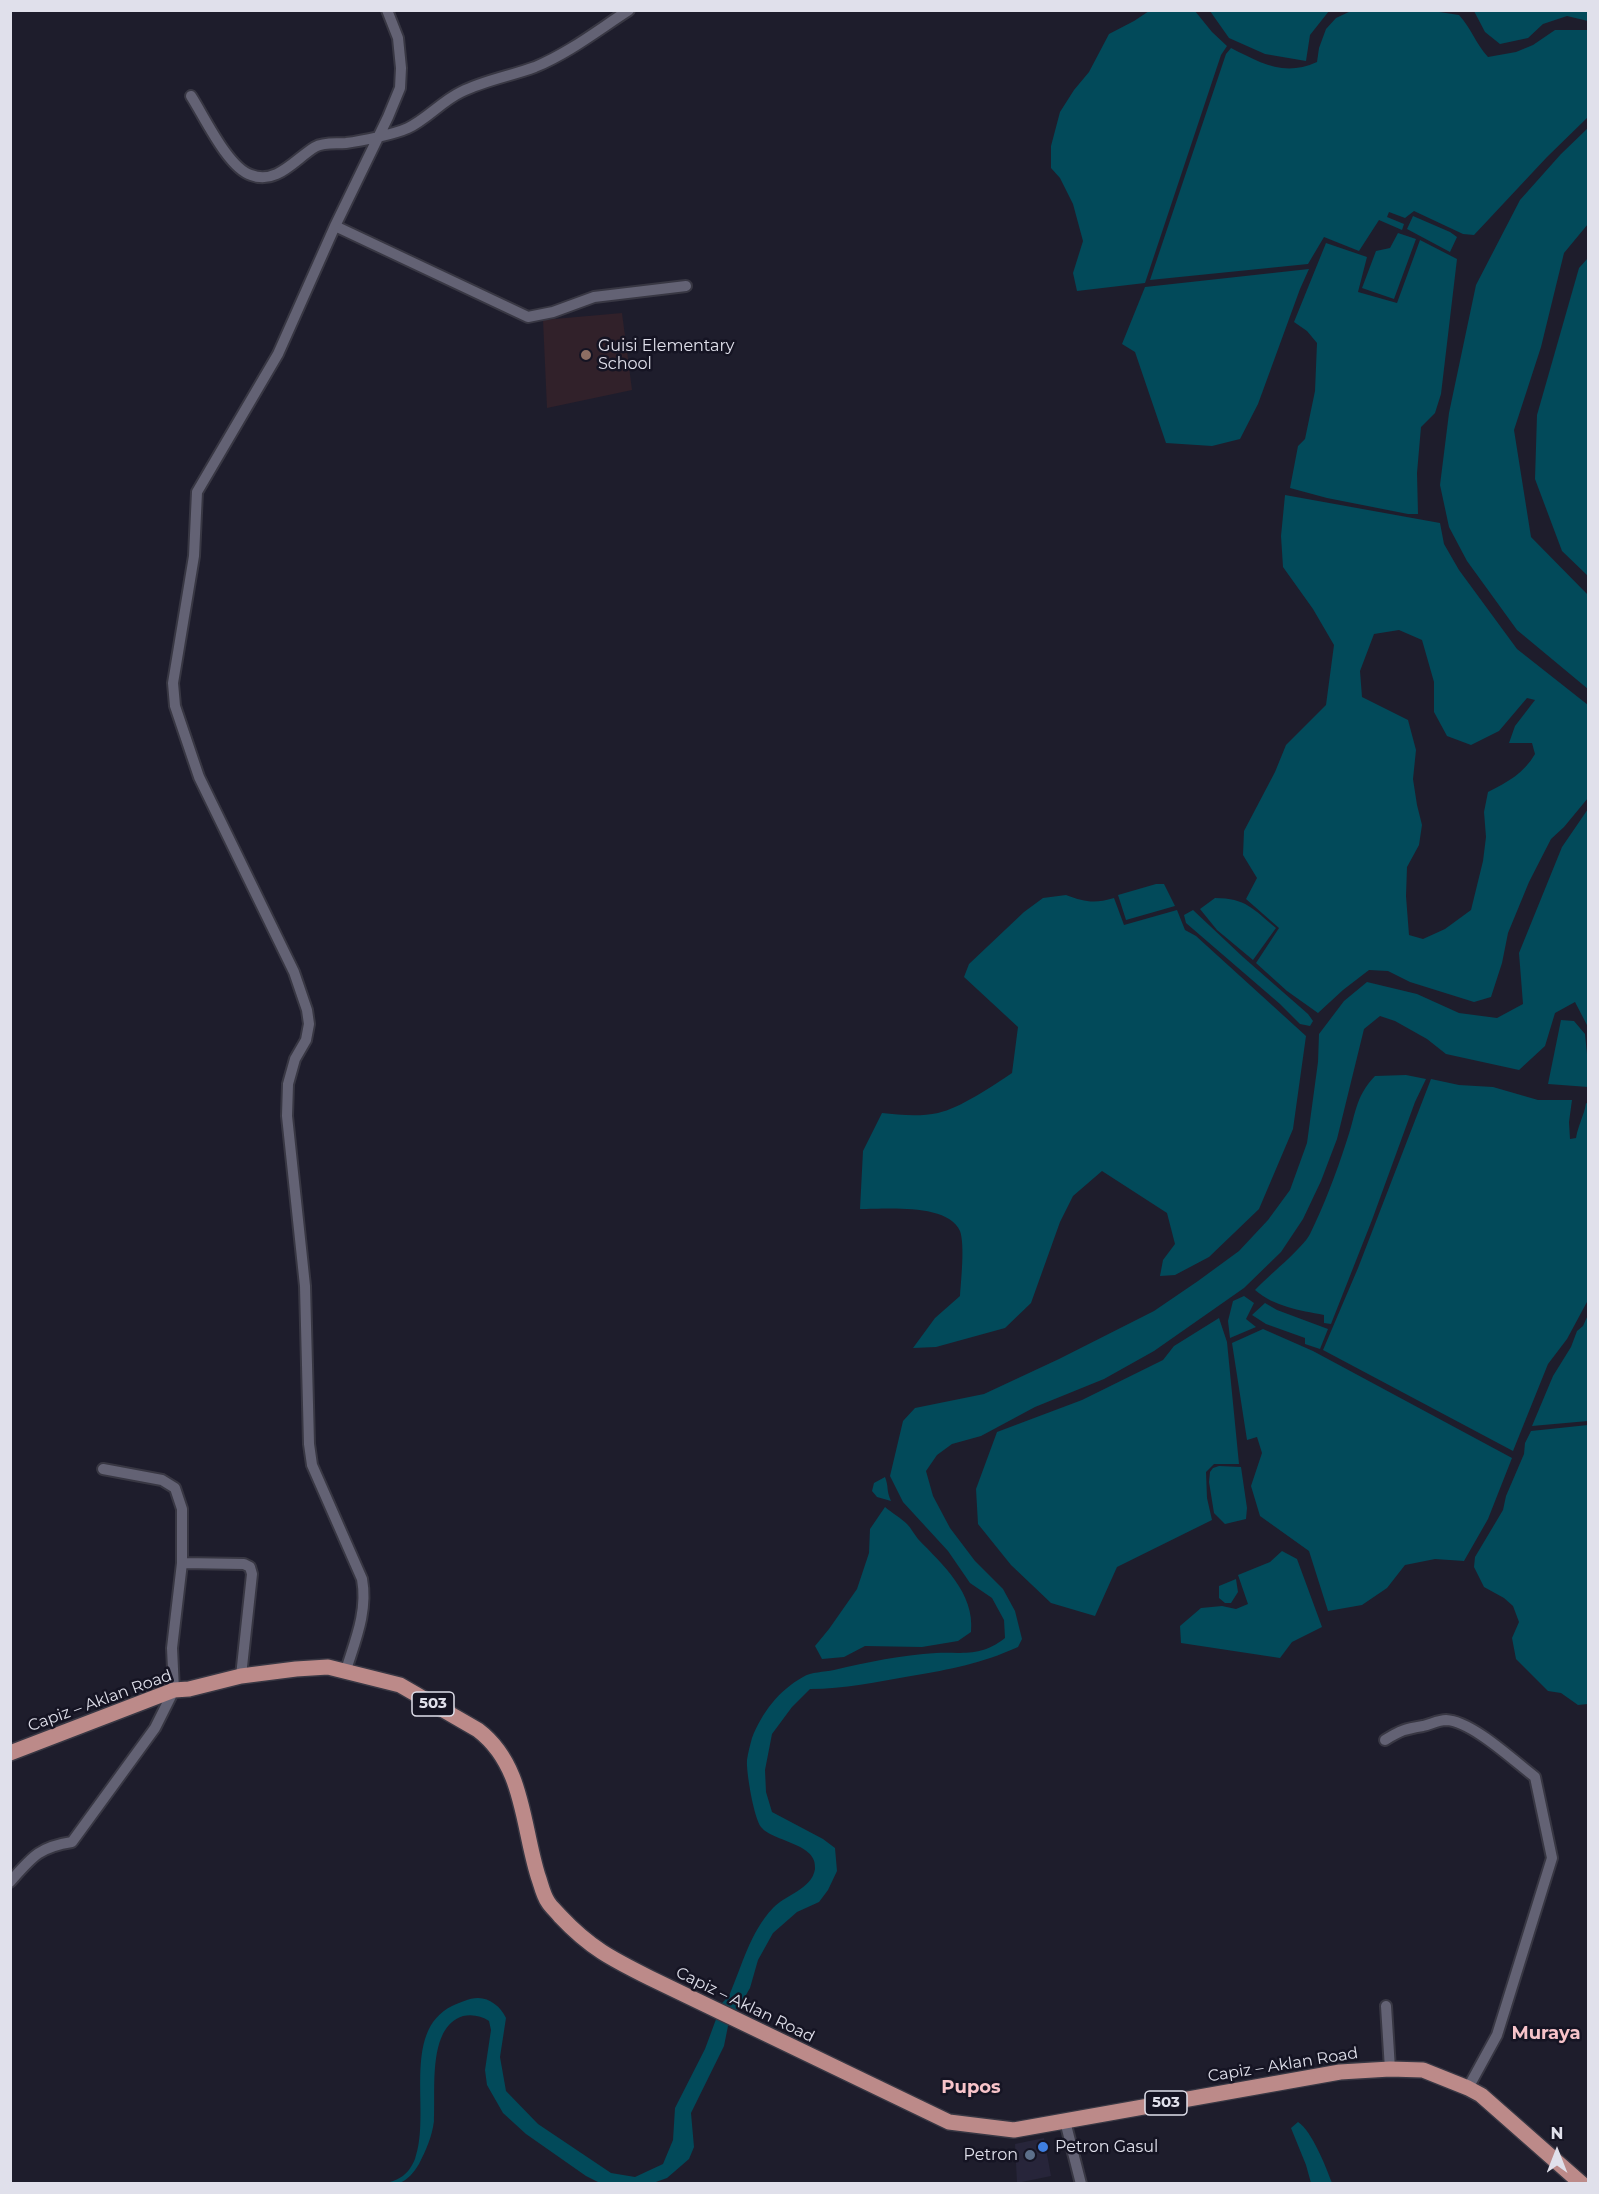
<!DOCTYPE html>
<meta charset="utf-8">
<style>
body{margin:0}
#map{position:relative;width:1599px;height:2194px;overflow:hidden;background:#1e1d2c;font-family:Montserrat,sans-serif}
canvas{display:block}
.frame{position:absolute;inset:0;border:12px solid #e0e0eb;pointer-events:none}
.north{position:absolute;left:1527px;top:2122px;width:60px;height:60px;-webkit-text-stroke:4px #151423;paint-order:stroke;rotate:0deg;font-size:16px;font-weight:700;line-height:24px;text-align:center;color:#e0e0eb}
.north::after{content:'';display:block;margin:auto;width:21px;height:27px;background:#e0e0eb;clip-path:polygon(50% 0,100% 100%,50% 72%,0 100%)}
</style>
<div id="map">
<canvas width="1599" height="2194"></canvas>
<div class="frame"></div>
<div class="north">N</div>
</div>
<script>
const context = document.querySelector('canvas').getContext('2d');
context.lineJoin = 'round';
function fill(path, color) {
  context.fillStyle = color;
  context.fill(path, 'evenodd');
}
function stroke(path, color, width, dash) {
  context.strokeStyle = color;
  context.lineWidth = width;
  context.lineCap = dash ? 'butt' : 'round';
  context.setLineDash(dash || []);
  context.stroke(path);
}
function write(font, color, halo, rows, align = 'center') {
  context.font = font + ' Montserrat,sans-serif';
  context.lineWidth = 5;
  context.setLineDash([]);
  context.textBaseline = 'middle';
  context.strokeStyle = halo;
  context.fillStyle = color;
  for (const [text, x, y, turn = 0] of rows) {
    context.save();
    context.translate(x, y);
    context.rotate((+turn || 0) * Math.PI / 180);
    context.textAlign = isNaN(turn) ? turn : align;
    if (halo) context.strokeText(text, 0, 0);
    context.fillText(text, 0, 0);
    context.restore();
  }
}
const built = new Path2D(`
 M 1044,2138 L 1051,2176 L 1017,2183 L 1015,2144 Z`);
const education = new Path2D(`
 M 622,313 L 632,390 L 547,408 L 543,320 Z`);
const water = new Path2D(`
 M 1149,11 L 1195,11 L 1212,32 L 1227,46 L 1221,55 L 1145,283 L 1077,291 L 1073,273 L 1083,241 L 1073,204 L 1060,178 L 1051,168 L 1051,146 L 1060,112 L 1074,90 L 1089,72 L 1109,34 L 1134,21 Z
 M 1210,11 L 1329,11 L 1310,35 L 1306,61 L 1265,54 L 1229,38 Z
 M 1433,11 L 1459,15 C 1471,28 1476,44 1488,57 L 1516,52 L 1533,45 L 1555,30 L 1588,30 L 1588,117 L 1547,157 L 1474,235 L 1463,234 L 1414,211 L 1405,218 L 1389,212 L 1387,217 L 1404,224 L 1402,230 L 1379,220 L 1359,251 L 1324,237 L 1308,264 L 1150,280 L 1226,54 L 1231,48 C 1261,63 1284,77 1317,62 L 1319,48 L 1326,29 L 1336,18 L 1351,11 Z
 M 1474,11 L 1588,11 L 1588,21 L 1567,16 L 1543,24 L 1528,38 L 1500,44 L 1485,32 Z
 M 1588,128 L 1588,224 L 1564,253 L 1541,347 L 1514,430 L 1531,537 L 1588,595 L 1588,689 L 1517,630 L 1467,561 L 1449,527 L 1440,485 L 1449,413 L 1476,285 L 1520,200 L 1561,154 Z
 M 1413,216 L 1450,232 L 1457,237 L 1450,252 L 1407,229 Z
 M 1398,233 L 1416,239 L 1394,299 L 1362,288 L 1376,251 L 1390,248 Z
 M 1420,240 L 1457,259 L 1441,394 L 1435,413 L 1421,427 L 1417,473 L 1418,514 L 1408,514 L 1327,498 L 1290,488 L 1298,446 L 1305,439 L 1315,391 L 1317,343 L 1307,331 L 1294,322 L 1326,243 L 1367,257 L 1358,292 L 1397,303 Z
 M 1588,258 L 1588,576 L 1562,551 L 1535,479 L 1537,415 L 1579,268 Z
 M 1309,269 L 1300,289 L 1258,404 L 1240,439 L 1212,446 L 1166,443 L 1135,352 L 1122,344 L 1145,287 Z
 M 1285,495 L 1440,523 L 1444,544 L 1459,570 L 1517,649 L 1588,705 L 1588,798 L 1564,827 L 1551,839 L 1529,882 L 1508,933 L 1502,963 L 1491,997 L 1474,1002 L 1410,982 L 1388,971 L 1369,970 L 1343,990 L 1318,1013 L 1287,991 L 1256,963 L 1279,928 L 1246,899 L 1257,878 L 1243,855 L 1244,831 L 1275,772 L 1286,745 L 1326,705 L 1334,645 L 1313,609 L 1283,567 L 1281,536 ZM 1399,630 L 1422,640 L 1434,682 L 1434,712 L 1447,736 L 1471,745 L 1499,731 L 1527,698 L 1535,700 L 1515,726 L 1509,743 L 1532,743 L 1535,754 C 1524,773 1508,782 1488,792 L 1484,812 L 1486,837 L 1483,861 L 1471,910 L 1445,929 L 1423,939 L 1409,935 L 1406,896 L 1407,867 L 1419,845 L 1422,825 L 1417,805 L 1413,779 L 1416,750 L 1408,720 L 1362,697 L 1360,671 L 1374,634 Z
 M 1588,809 L 1588,1027 L 1575,1002 L 1555,1013 L 1545,1046 L 1519,1070 L 1446,1054 L 1427,1039 L 1395,1021 L 1380,1016 L 1364,1029 L 1337,1139 L 1321,1181 L 1303,1219 L 1281,1252 L 1244,1288 L 1154,1351 L 1104,1379 L 1035,1407 L 981,1436 L 952,1444 L 937,1455 L 926,1471 L 933,1496 L 950,1528 L 975,1561 L 1003,1589 L 1015,1611 L 1022,1639 L 1018,1647 C 980,1664 952,1669 911,1676 C 877,1682 844,1689 810,1689 L 792,1707 L 772,1734 L 765,1770 L 766,1792 L 772,1812 L 823,1839 L 835,1848 L 837,1871 L 828,1890 L 819,1902 L 797,1912 L 773,1933 L 758,1960 L 750,1988 L 728,2026 L 724,2046 L 691,2113 L 694,2147 L 689,2159 L 667,2178 L 653,2183 L 600,2183 L 586,2176 L 526,2134 L 503,2113 L 487,2085 L 485,2070 L 491,2030 L 489,2021 C 482,2016 472,2014 463,2016 C 427,2027 436,2091 434,2121 C 432,2137 426,2150 419,2164 C 414,2172 408,2180 399,2183 C 394,2185 386,2183 381,2184 C 398,2181 408,2176 415,2159 C 432,2113 400,2032 452,2006 C 459,2003 469,1998 478,1998 C 490,1998 501,2007 506,2018 L 500,2057 L 506,2091 L 538,2124 L 611,2173 L 635,2177 L 663,2164 L 673,2140 L 675,2108 L 705,2049 L 722,2003 L 729,1996 C 742,1966 750,1932 773,1908 C 785,1895 812,1889 815,1869 C 818,1843 773,1842 761,1827 C 754,1818 746,1772 747,1760 C 748,1753 750,1745 752,1738 C 762,1713 778,1691 803,1677 C 811,1672 824,1672 834,1670 C 868,1662 901,1655 936,1653 C 964,1652 981,1657 1005,1638 L 1004,1620 L 992,1598 L 970,1583 L 948,1551 L 903,1502 L 890,1476 L 903,1421 L 915,1408 L 984,1394 L 1059,1359 L 1154,1311 L 1198,1281 L 1239,1251 L 1268,1220 L 1290,1190 L 1307,1143 L 1318,1062 L 1319,1034 L 1344,1001 L 1367,982 L 1417,994 L 1459,1013 L 1497,1018 L 1523,1004 L 1519,953 L 1562,847 Z
 M 1156,884 L 1164,884 L 1175,906 L 1126,920 L 1118,895 Z
 M 1066,895 C 1085,902 1094,904 1114,898 L 1124,925 L 1177,910 L 1185,930 L 1196,936 L 1306,1036 L 1293,1129 L 1259,1209 L 1209,1257 L 1175,1275 L 1160,1276 L 1163,1260 L 1175,1244 L 1167,1213 L 1102,1171 L 1073,1196 L 1060,1222 L 1031,1303 L 1005,1328 L 936,1347 L 913,1348 L 935,1318 L 960,1296 C 961,1281 965,1245 960,1231 C 948,1203 886,1209 860,1209 L 863,1151 L 882,1113 C 899,1115 920,1117 938,1113 C 960,1108 993,1086 1012,1073 L 1018,1027 L 964,977 L 969,964 L 1024,912 L 1043,898 Z
 M 1215,898 C 1246,898 1253,909 1276,928 L 1253,960 L 1217,930 L 1200,909 Z
 M 1193,910 L 1243,957 L 1308,1014 L 1313,1021 L 1310,1026 L 1300,1024 L 1280,1004 L 1186,923 L 1184,915 Z
 M 1561,1020 L 1574,1021 L 1585,1034 L 1588,1064 L 1588,1087 L 1548,1084 Z
 M 1406,1075 L 1426,1079 L 1415,1102 L 1372,1220 L 1331,1324 L 1324,1323 L 1324,1315 C 1299,1310 1275,1307 1255,1290 C 1267,1277 1303,1248 1310,1234 C 1324,1205 1336,1174 1346,1143 C 1356,1116 1354,1098 1375,1076 Z
 M 1431,1079 L 1459,1085 L 1493,1087 L 1538,1100 L 1572,1100 L 1569,1122 L 1570,1139 L 1576,1138 C 1578,1125 1584,1116 1586,1103 L 1588,1104 L 1588,1300 L 1567,1339 L 1548,1364 L 1513,1451 L 1323,1350 L 1358,1268 Z
 M 1244,1296 L 1254,1303 L 1246,1319 L 1256,1327 L 1230,1338 L 1228,1321 L 1233,1301 Z
 M 1265,1303 L 1277,1310 L 1328,1329 L 1320,1349 L 1305,1344 L 1305,1338 L 1266,1324 L 1252,1315 Z
 M 1588,1315 L 1588,1421 L 1532,1426 L 1553,1376 L 1571,1347 L 1577,1331 L 1583,1326 Z
 M 1219,1318 L 1227,1342 L 1239,1464 L 1214,1464 L 1206,1472 L 1207,1498 L 1212,1520 L 1117,1567 L 1095,1616 L 1051,1603 L 1011,1565 L 978,1524 L 976,1489 L 997,1432 L 1082,1400 L 1163,1360 L 1174,1346 Z
 M 1263,1329 L 1313,1351 L 1512,1458 L 1488,1519 L 1464,1561 L 1435,1559 L 1405,1565 L 1387,1588 L 1362,1605 L 1328,1611 L 1309,1551 L 1260,1516 L 1251,1486 L 1262,1453 L 1257,1437 L 1247,1440 L 1232,1343 Z
 M 1588,1425 L 1588,1704 L 1578,1705 L 1561,1693 L 1548,1691 L 1516,1659 L 1512,1638 L 1519,1622 L 1513,1606 L 1504,1598 L 1484,1587 L 1474,1567 L 1475,1557 L 1503,1510 L 1506,1496 L 1524,1454 L 1525,1443 L 1531,1431 Z
 M 1219,1466 L 1241,1467 L 1247,1508 L 1246,1519 L 1225,1524 L 1214,1513 L 1209,1482 L 1210,1472 L 1213,1468 Z
 M 885,1477 C 889,1487 886,1490 891,1501 L 877,1497 L 872,1491 L 874,1483 Z
 M 885,1507 C 892,1513 901,1518 907,1524 C 911,1528 914,1534 918,1539 C 943,1565 975,1593 971,1632 L 958,1641 L 922,1647 L 865,1646 L 844,1657 L 822,1659 L 815,1646 L 829,1629 L 857,1589 L 869,1553 L 870,1529 Z
 M 1282,1551 L 1297,1559 L 1322,1627 L 1292,1642 L 1280,1658 L 1181,1643 L 1180,1626 L 1201,1608 L 1222,1606 L 1236,1609 L 1248,1604 L 1238,1575 L 1270,1562 Z
 M 1236,1579 L 1238,1592 L 1231,1603 L 1225,1603 L 1219,1598 L 1219,1586 Z
 M 1298,2122 C 1312,2131 1326,2167 1332,2183 L 1311,2183 L 1306,2165 L 1291,2128 Z`);
const street = new Path2D(`
 M 191,96 C 204,116 228,168 251,175 C 277,185 295,159 315,147 C 324,142 336,144 346,143 C 362,141 395,134 408,128 C 427,119 442,101 461,92 C 485,80 511,76 535,67 C 569,53 598,30 629,10
 M 335,226 L 528,317 L 553,312 L 594,297 L 686,286
 M 182,1563 L 244,1564 L 250,1567 L 252,1574 L 241,1676
 M 346,1670 C 355,1641 368,1611 362,1579 L 312,1465 L 309,1444 L 305,1286 L 287,1116 L 288,1084 L 295,1059 L 306,1040 L 309,1024 L 307,1010 L 294,972 L 199,777 L 175,706 L 173,683 L 194,556 L 197,492 L 278,354 L 335,226 L 388,117 L 400,88 L 401,68 L 398,38 L 387,10
 M 1385,1740 C 1401,1730 1405,1729 1423,1726 C 1431,1724 1439,1720 1446,1720 C 1472,1721 1514,1761 1535,1777 L 1552,1858 L 1497,2035 L 1468,2088
 M 10,1882 C 32,1857 39,1847 72,1842 L 155,1728 L 174,1690 L 172,1648 L 182,1563 L 182,1509 L 175,1488 L 162,1480 L 103,1469
 M 1386,2006 L 1390,2069
 M 1065,2121 L 1081,2184`);
const primary = new Path2D(`
 M 10,1753 L 174,1690 L 189,1689 L 241,1676 L 296,1669 L 328,1667 L 400,1685 L 478,1730 C 524,1765 522,1825 538,1876 C 541,1884 543,1895 548,1902 C 551,1907 556,1911 560,1916 C 590,1948 612,1959 650,1978 L 949,2122 L 1014,2130 L 1340,2072 L 1390,2069 L 1423,2070 L 1468,2088 L 1481,2095 L 1582,2184`);
const markers = [
 [586,355,6,"#8d6e63"],
 [1043,2147,6,"#3f7fe0"],
 [1030,2155,6,"#5c6f8a"]
];
const shields = [
 [433,1704,42],
 [1166,2103,42]
];
const shieldNames = [
 ["503",433,1704],
 ["503",1166,2103]
];
const poiNames = [
 ["Guisi Elementary",598,346],
 ["School",598,364],
 ["Petron Gasul",1055,2147],
 ["Petron",1018,2155,"right"]
];
const streetNames = [
 ["Capiz – Aklan Road",100,1701,-20],
 ["Capiz – Aklan Road",745,2005,26],
 ["Capiz – Aklan Road",1283,2065,-9]
];
const neighbourhoodNames = [
 ["Muraya",1546,2034],
 ["Pupos",971,2088]
];
fill(built, '#27253a');
fill(education, '#31212a');
fill(water, '#024a5a');
stroke(street, '#383743', 14);
stroke(primary, '#383743', 18);
stroke(street, '#636274', 10);
stroke(primary, '#bc8a89', 15);
for (const [x, y, r, color] of markers) {
  const dot = new Path2D();
  dot.arc(x, y, r, 0, 2 * Math.PI);
  context.fillStyle = color;
  context.fill(dot);
  stroke(dot, '#151423', 2);
}
for (const [x, y, w] of shields) {
  const box = new Path2D();
  box.roundRect(x - w / 2, y - 12, w, 24, 4.5);
  context.fillStyle = '#151423';
  context.fill(box);
  stroke(box, '#e0e0eb', 1.5);
}
write('bold 15px', '#e0e0eb', null, shieldNames);
write('16px', '#e0e0eb', '#151423', poiNames, 'left');
write('16px', '#e0e0eb', '#151423', streetNames);
write('bold 18px', '#f7c3c9', '#151423', neighbourhoodNames);
</script>
